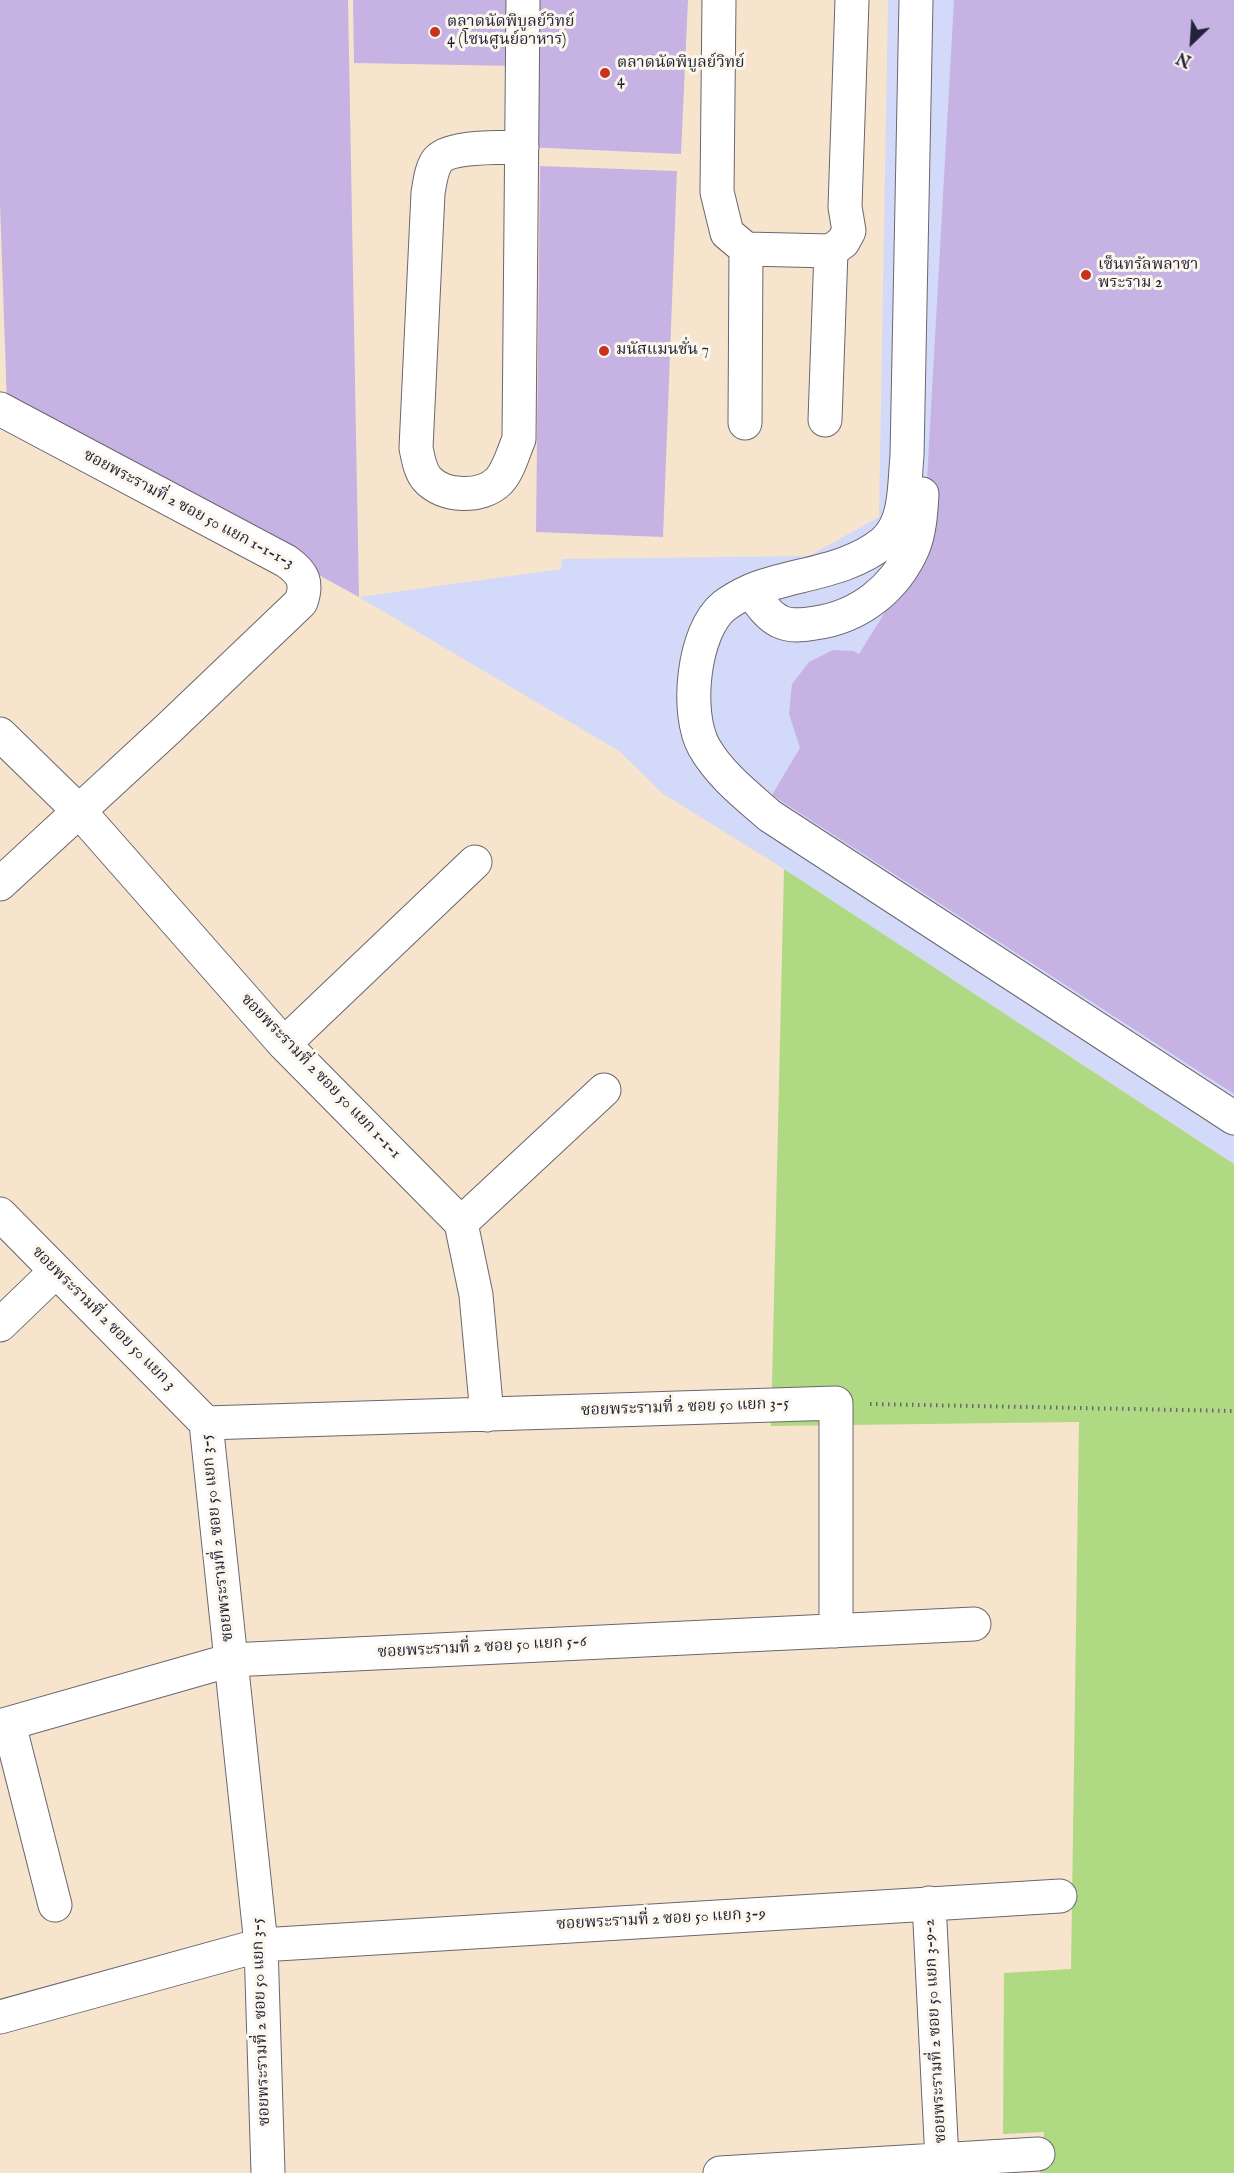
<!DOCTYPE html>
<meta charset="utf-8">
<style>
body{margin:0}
#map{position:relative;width:1234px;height:2173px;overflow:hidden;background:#f6e4cd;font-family:"IM FELL English",serif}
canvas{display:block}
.north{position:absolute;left:1162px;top:12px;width:60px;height:60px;-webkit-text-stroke:4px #fbf7ec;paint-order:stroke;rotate:205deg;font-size:16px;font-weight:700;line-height:24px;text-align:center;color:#22223b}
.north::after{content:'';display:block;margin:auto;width:21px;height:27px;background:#22223b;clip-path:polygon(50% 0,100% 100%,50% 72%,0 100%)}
</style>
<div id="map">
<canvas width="1234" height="2173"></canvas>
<div class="north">N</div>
</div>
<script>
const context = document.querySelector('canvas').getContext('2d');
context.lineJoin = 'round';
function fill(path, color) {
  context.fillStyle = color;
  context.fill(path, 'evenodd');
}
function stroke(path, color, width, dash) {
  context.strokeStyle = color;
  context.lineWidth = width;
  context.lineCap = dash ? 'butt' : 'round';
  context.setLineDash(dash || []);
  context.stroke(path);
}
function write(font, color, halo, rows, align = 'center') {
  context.font = font + ' "IM FELL English","Noto Serif Thai",serif';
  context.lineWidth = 6;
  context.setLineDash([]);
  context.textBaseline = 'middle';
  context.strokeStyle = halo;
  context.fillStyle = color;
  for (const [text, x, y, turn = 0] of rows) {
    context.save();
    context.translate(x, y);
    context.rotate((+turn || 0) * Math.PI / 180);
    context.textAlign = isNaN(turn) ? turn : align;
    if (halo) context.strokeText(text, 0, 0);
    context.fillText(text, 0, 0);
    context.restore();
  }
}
const built = new Path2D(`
 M 888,0 L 1234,0 L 1234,1164 L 784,869 L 662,793 L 619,751 L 359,597 L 561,569 L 562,559 L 809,556 L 879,517 Z`);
const green = new Path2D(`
 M 784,869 L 1234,1164 L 1234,2173 L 1040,2173 L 1044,2132 L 1003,2134 L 1004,1973 L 1071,1969 L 1079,1422 L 771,1426 Z`);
const building = new Path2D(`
 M 0,0 L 348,0 L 359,597 L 7,405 L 0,204 Z
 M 353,0 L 516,0 L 516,66 L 354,63 Z
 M 525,0 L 688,0 L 681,154 L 525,147 Z
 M 954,0 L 1234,0 L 1234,1094 L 772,795 L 800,748 L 789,714 L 792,684 L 809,662 L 833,650 L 853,651 L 859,654 L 923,551 Z
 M 540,166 L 677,171 L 663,537 L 536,532 Z`);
const path = new Path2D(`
 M 870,1404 L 1234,1411`);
const minor = new Path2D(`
 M 719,0 L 717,192 L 727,233 L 746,249 L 831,251 L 843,242 L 849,231 L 845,207 L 852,0
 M 916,0 L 907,456 C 904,484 907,522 884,542 C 846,573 795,573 752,590 C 743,594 732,600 724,606 C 693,631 685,713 704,747 C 720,775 746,795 770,816 L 1234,1118
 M 522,147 C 502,148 449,145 437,161 C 431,170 430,182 428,193 L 416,448 C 418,458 420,471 427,479 C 443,497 481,499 499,481 C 509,470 513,453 519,439 L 523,0
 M 0,409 L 286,561 C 303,573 308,582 301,602 L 169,728 L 0,884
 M 825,420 L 831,251
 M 745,423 L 746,249
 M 751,591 C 759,602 767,615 779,621 C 790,627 803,625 815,623 C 859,617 895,589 913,548 C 920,532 921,510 922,494
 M 0,734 L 80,812 L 284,1044 L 461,1223 L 476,1295 L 487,1415
 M 284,1044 L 475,862
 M 0,1214 L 206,1423
 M 461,1223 L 604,1090
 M 0,1325 L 55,1272
 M 9,1724 L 55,1905
 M 0,1726 L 231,1660 L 974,1624
 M 929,1903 L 942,2160
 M 0,2017 L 261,1945 L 1060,1896
 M 268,2173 L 261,1945 L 206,1423 L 836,1403 L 836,1631
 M 720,2173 L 1038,2154`);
const markers = [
 [435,32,6,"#c8321e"],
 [605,73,6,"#c8321e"],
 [1086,275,6,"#c8321e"],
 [604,351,6,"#c8321e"]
];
const poiNames = [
 ["ตลาดนัดพิบูลย์วิทย์",447,23],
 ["4 (โซนศูนย์อาหาร)",447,41],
 ["ตลาดนัดพิบูลย์วิทย์",617,64],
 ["4",617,82],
 ["เซ็นทรัลพลาซา",1098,266],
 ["พระราม 2",1098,284],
 ["มนัสแมนชั่น 7",616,351]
];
const streetNames = [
 ["ซอยพระรามที่ 2 ซอย 50 แยก 1-1-1-3",188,510,28],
 ["ซอยพระรามที่ 2 ซอย 50 แยก 1-1-1",320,1077,46],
 ["ซอยพระรามที่ 2 ซอย 50 แยก 3",103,1319,45],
 ["ซอยพระรามที่ 2 ซอย 50 แยก 3-5",685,1408,-2],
 ["ซอยพระรามที่ 2 ซอย 50 แยก 3-5",218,1538,-96],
 ["ซอยพระรามที่ 2 ซอย 50 แยก 5-6",482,1648,-3],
 ["ซอยพระรามที่ 2 ซอย 50 แยก 3-9",661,1920,-3],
 ["ซอยพระรามที่ 2 ซอย 50 แยก 3-5",262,2022,-92],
 ["ซอยพระรามที่ 2 ซอย 50 แยก 3-9-2",936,2031,-93]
];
fill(built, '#d3d9f9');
fill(green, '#b0d984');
fill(building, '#c6b3e3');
stroke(minor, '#6c666e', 35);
stroke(path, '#6c666e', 4, [1.5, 4.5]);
stroke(minor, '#fff', 33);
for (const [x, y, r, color] of markers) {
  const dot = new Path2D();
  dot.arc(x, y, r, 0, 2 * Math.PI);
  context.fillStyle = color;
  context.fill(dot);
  stroke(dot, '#fbf7ec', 2);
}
write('16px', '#22223b', '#fbf7ec', poiNames, 'left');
write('16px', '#22223b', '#fbf7ec', streetNames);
</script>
